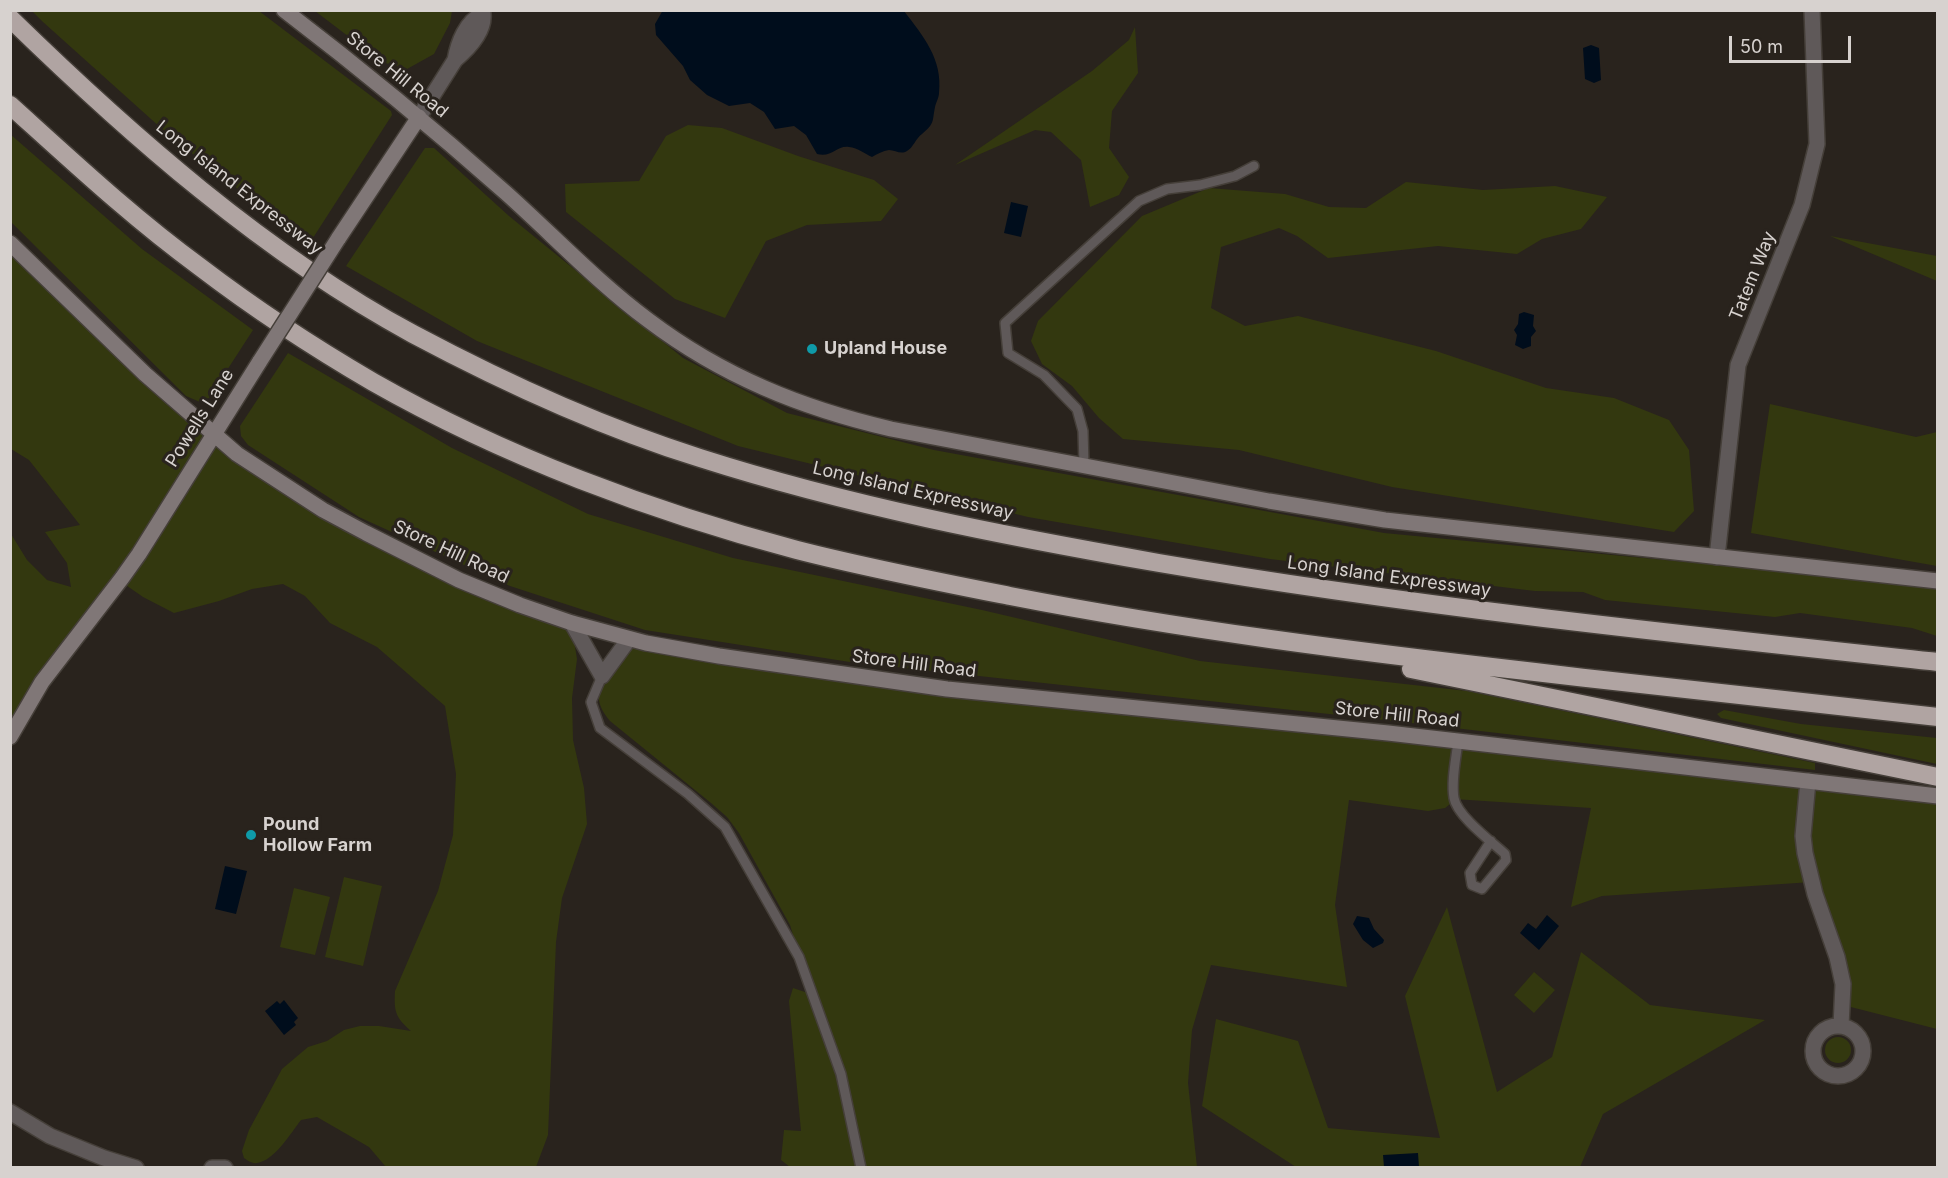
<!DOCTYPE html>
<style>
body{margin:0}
#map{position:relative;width:1948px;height:1178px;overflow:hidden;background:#29231d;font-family:Inter,sans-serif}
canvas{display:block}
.frame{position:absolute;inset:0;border:12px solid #d7d2cf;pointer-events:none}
.scale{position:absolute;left:1729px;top:36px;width:122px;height:27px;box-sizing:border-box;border:3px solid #d7d2cf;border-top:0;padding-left:8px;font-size:18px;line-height:21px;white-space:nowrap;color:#d7d2cf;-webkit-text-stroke:4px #29231d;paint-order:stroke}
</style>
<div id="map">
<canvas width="1948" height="1178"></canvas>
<div class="frame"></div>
<div class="scale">50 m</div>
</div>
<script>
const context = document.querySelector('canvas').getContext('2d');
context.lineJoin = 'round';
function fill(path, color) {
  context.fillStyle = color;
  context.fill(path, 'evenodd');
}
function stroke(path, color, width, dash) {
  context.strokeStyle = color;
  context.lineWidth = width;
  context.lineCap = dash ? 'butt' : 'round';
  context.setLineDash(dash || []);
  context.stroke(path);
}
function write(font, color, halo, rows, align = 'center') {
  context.font = font + ' Inter,sans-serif';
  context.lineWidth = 6;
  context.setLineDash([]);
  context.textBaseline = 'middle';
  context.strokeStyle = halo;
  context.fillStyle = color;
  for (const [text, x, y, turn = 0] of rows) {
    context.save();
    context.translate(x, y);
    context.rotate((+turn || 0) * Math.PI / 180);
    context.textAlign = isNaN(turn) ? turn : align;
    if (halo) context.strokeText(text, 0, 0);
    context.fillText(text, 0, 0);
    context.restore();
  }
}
const green = new Path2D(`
 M 32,11 L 259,11 L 391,111 L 392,115 L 311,241 L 283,224 L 171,137 L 43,22 Z
 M 315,11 L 452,11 L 450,23 L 434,54 L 407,69 L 382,62 Z
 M 1135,27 L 1138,73 L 1112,111 L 1109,148 L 1129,177 L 1119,195 L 1090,207 L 1081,160 L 1051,132 L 1035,130 L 955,165 L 1092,71 L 1129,40 Z
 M 688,125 L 722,128 L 798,156 L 874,180 L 898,199 L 881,221 L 807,225 L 766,241 L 725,318 L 675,299 L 566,212 L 565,184 L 639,181 L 666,136 Z
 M 10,134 L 142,249 L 253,330 L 209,398 L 200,402 L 186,396 L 11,222 Z
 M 425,148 L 434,148 L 509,216 L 683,358 L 787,413 L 934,450 L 1384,533 L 1727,566 L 1937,589 L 1937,636 L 1912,628 L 1800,613 L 1775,617 L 1605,600 L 1583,592 L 1535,591 L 1270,559 L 1028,517 L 738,446 L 477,341 L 346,266 Z
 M 1406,182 L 1483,190 L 1555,186 L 1607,197 L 1581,229 L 1542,239 L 1517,254 L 1438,246 L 1328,258 L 1297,236 L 1279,228 L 1221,247 L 1211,308 L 1245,326 L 1298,316 L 1436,351 L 1546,388 L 1614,398 L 1669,420 L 1689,450 L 1694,511 L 1674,532 L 1392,487 L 1239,450 L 1123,439 L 1099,418 L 1072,386 L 1042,364 L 1031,341 L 1038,321 L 1142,216 L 1209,188 L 1285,194 L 1329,207 L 1366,208 Z
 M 1830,236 L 1937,256 L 1937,281 Z
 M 11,243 L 145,374 L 290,490 L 572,628 L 577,659 L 572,698 L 573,740 L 584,788 L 587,824 L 562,898 L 556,942 L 548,1135 L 536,1167 L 386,1167 L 369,1147 L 317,1117 L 301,1120 C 291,1133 274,1161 257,1163 C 252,1164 247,1160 244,1158 L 242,1151 L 249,1130 L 282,1069 L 308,1047 L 327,1041 L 344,1030 L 360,1026 L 379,1026 L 411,1031 C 395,1017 394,1011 395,991 L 438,891 L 453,835 L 456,774 L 445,706 L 377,647 L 330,623 L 305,596 L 283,584 L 252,589 L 219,601 L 174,613 L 143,597 L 120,581 L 11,737 L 11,534 L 27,560 L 47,580 L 71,587 L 67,563 L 45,532 L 80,525 L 29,460 L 11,449 Z
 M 288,353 L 452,448 L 588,514 L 733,558 L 982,610 L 1200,661 L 1467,691 L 1815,763 L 1815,770 L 1403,722 L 850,662 L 645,630 L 510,586 L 359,517 L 248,445 L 241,436 L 240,426 Z
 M 1770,404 L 1916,437 L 1937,432 L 1937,566 L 1751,533 Z
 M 629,639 L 719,656 L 1937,796 L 1937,1029 L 1843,1005 L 1812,882 L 1602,896 L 1571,907 L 1591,808 L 1454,799 L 1454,801 L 1445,808 L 1428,811 L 1349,800 L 1335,905 L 1347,987 L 1211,965 L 1192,1030 L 1188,1083 L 1197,1167 L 790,1167 L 781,1160 L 784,1130 L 801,1131 L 789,1001 L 793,988 L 811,994 L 790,925 L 739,833 L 727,817 L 711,803 L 610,721 C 605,715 600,708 599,700 C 597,685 621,653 629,639 Z
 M 1724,710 L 1801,724 L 1937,738 L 1937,764 L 1721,718 L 1717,714 Z
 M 344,877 L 382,886 L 363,966 L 325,957 Z
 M 294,888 L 330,897 L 315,955 L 280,947 Z
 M 1447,907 L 1497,1092 L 1552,1057 L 1581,952 L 1650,1005 L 1765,1020 L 1603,1114 L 1580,1167 L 1296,1167 L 1202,1106 L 1216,1019 L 1298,1041 L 1328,1128 L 1440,1138 L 1405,996 Z
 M 1534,972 L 1555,990 L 1534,1013 L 1514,995 Z
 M1825 1050a13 13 0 1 1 26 0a13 13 0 1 1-26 0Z`);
const water = new Path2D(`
 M 663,10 L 904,11 C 923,36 943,59 939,93 C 939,98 936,102 935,107 C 932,122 935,123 922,134 C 916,138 913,148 907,151 C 901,155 895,150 889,150 C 883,151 877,154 872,157 C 865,154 858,148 849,147 C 837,145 832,158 817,154 L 806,135 L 794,126 L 775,129 L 764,112 L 750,103 L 729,106 L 707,95 L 690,80 L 683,66 L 656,35 L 655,24 Z
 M 1591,45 L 1599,48 L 1601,80 L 1594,83 L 1585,79 L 1583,48 Z
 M 1011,202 L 1028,206 L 1021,237 L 1004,233 Z
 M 1524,312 L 1534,315 L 1533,326 L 1536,331 L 1531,337 L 1531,346 L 1523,349 L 1515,345 L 1517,335 L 1514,330 L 1518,324 L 1519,314 Z
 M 225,866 L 247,871 L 236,914 L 215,909 Z
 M 1547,915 L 1559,926 L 1539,950 L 1520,933 L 1528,923 L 1536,929 Z
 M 1357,916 L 1369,918 L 1374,929 L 1384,940 L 1383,943 L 1373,948 L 1363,940 L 1353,924 Z
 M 284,1000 L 298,1018 L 294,1022 L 296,1025 L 284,1035 L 265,1011 L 277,1001 L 280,1004 Z
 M 1418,1153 L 1419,1167 L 1384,1167 L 1383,1155 Z`);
const lane = new Path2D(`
 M 1084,465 L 1083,431 L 1077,409 L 1044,375 L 1008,353 L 1005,323 L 1139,201 L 1167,189 L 1200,185 L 1235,176 L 1254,166
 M 602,676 L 591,702 L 600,728 L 688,794 L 725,827 L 799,957 L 841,1074 L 861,1168
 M 1458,741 C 1456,759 1451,781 1454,798 C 1457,816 1492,842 1505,854 L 1506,860 L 1482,889 L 1472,885 L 1470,873 L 1491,841`);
const street = new Path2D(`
 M 483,14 C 485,32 468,49 455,60 C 458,43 466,21 483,14 Z
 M 419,117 L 455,60
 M 1717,557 L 1738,365 L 1802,205 L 1817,144 L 1812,10
 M 572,623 L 602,676 L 629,639
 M 1808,781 L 1803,836 L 1805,853 L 1815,894 L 1837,957 L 1843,984 L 1841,1026
 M1813 1051a25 25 0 1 1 50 0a25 25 0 1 1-50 0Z
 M 10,1112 L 50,1136 L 104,1158 L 136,1168
 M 212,1168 L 225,1168`);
const secondary = new Path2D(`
 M 284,10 C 360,68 434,129 506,193 C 553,235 597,282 648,320 C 722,376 801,408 891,429 L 1269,501 L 1385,520 L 1938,581
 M 338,239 L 419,117
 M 10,243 L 145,374 L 237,454 L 323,510 L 366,533 L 459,580 L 520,605 L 572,623 L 646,643 L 719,656 L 947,689 L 1388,733 L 1938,796
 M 10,737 L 42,682 L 122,578 L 139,554 L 260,361`);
const highway = new Path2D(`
 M 10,18 C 130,135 265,254 413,334 C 505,383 601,427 700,458 C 850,506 1005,536 1159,563 C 1417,607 1677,634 1938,662
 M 10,105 C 72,161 133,218 200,267 C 255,309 313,347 373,382 C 503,456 653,512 797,550 C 867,568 939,582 1010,596 C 1184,630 1359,652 1535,672 C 1669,688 1803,703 1938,717
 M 1411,669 L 1938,777`);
const secondaryBridge = new Path2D(`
 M 260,361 L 338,239`);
const markers = [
 [812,349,6,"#0f9aa8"],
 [251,835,6,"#0f9aa8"]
];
const streetNames = [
 ["Store Hill Road",397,75,39],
 ["Long Island Expressway",239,188,38],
 ["Tatem Way",1753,276,-68],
 ["Powells Lane",200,418,-58],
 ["Long Island Expressway",913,491,13],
 ["Store Hill Road",451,552,25],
 ["Long Island Expressway",1389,577,8],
 ["Store Hill Road",914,664,7],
 ["Store Hill Road",1397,715,6]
];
const poiNames = [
 ["Upland House",824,349],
 ["Pound",263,825],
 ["Hollow Farm",263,846]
];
fill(green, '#33380f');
fill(water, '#000d1c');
stroke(lane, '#453f39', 12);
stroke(street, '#453f39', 18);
stroke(secondary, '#453f39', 18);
stroke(highway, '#453f39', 21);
stroke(lane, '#5f5959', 9);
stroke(street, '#5f5959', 15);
stroke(secondary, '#807777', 15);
stroke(highway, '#b0a4a2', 18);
stroke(secondaryBridge, '#453f39', 18, []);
stroke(secondaryBridge, '#807777', 15);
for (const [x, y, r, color] of markers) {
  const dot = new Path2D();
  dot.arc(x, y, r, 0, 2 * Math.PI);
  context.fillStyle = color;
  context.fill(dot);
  stroke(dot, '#29231d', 2);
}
write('18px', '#d7d2cf', '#29231d', streetNames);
write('bold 18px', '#d7d2cf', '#29231d', poiNames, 'left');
</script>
